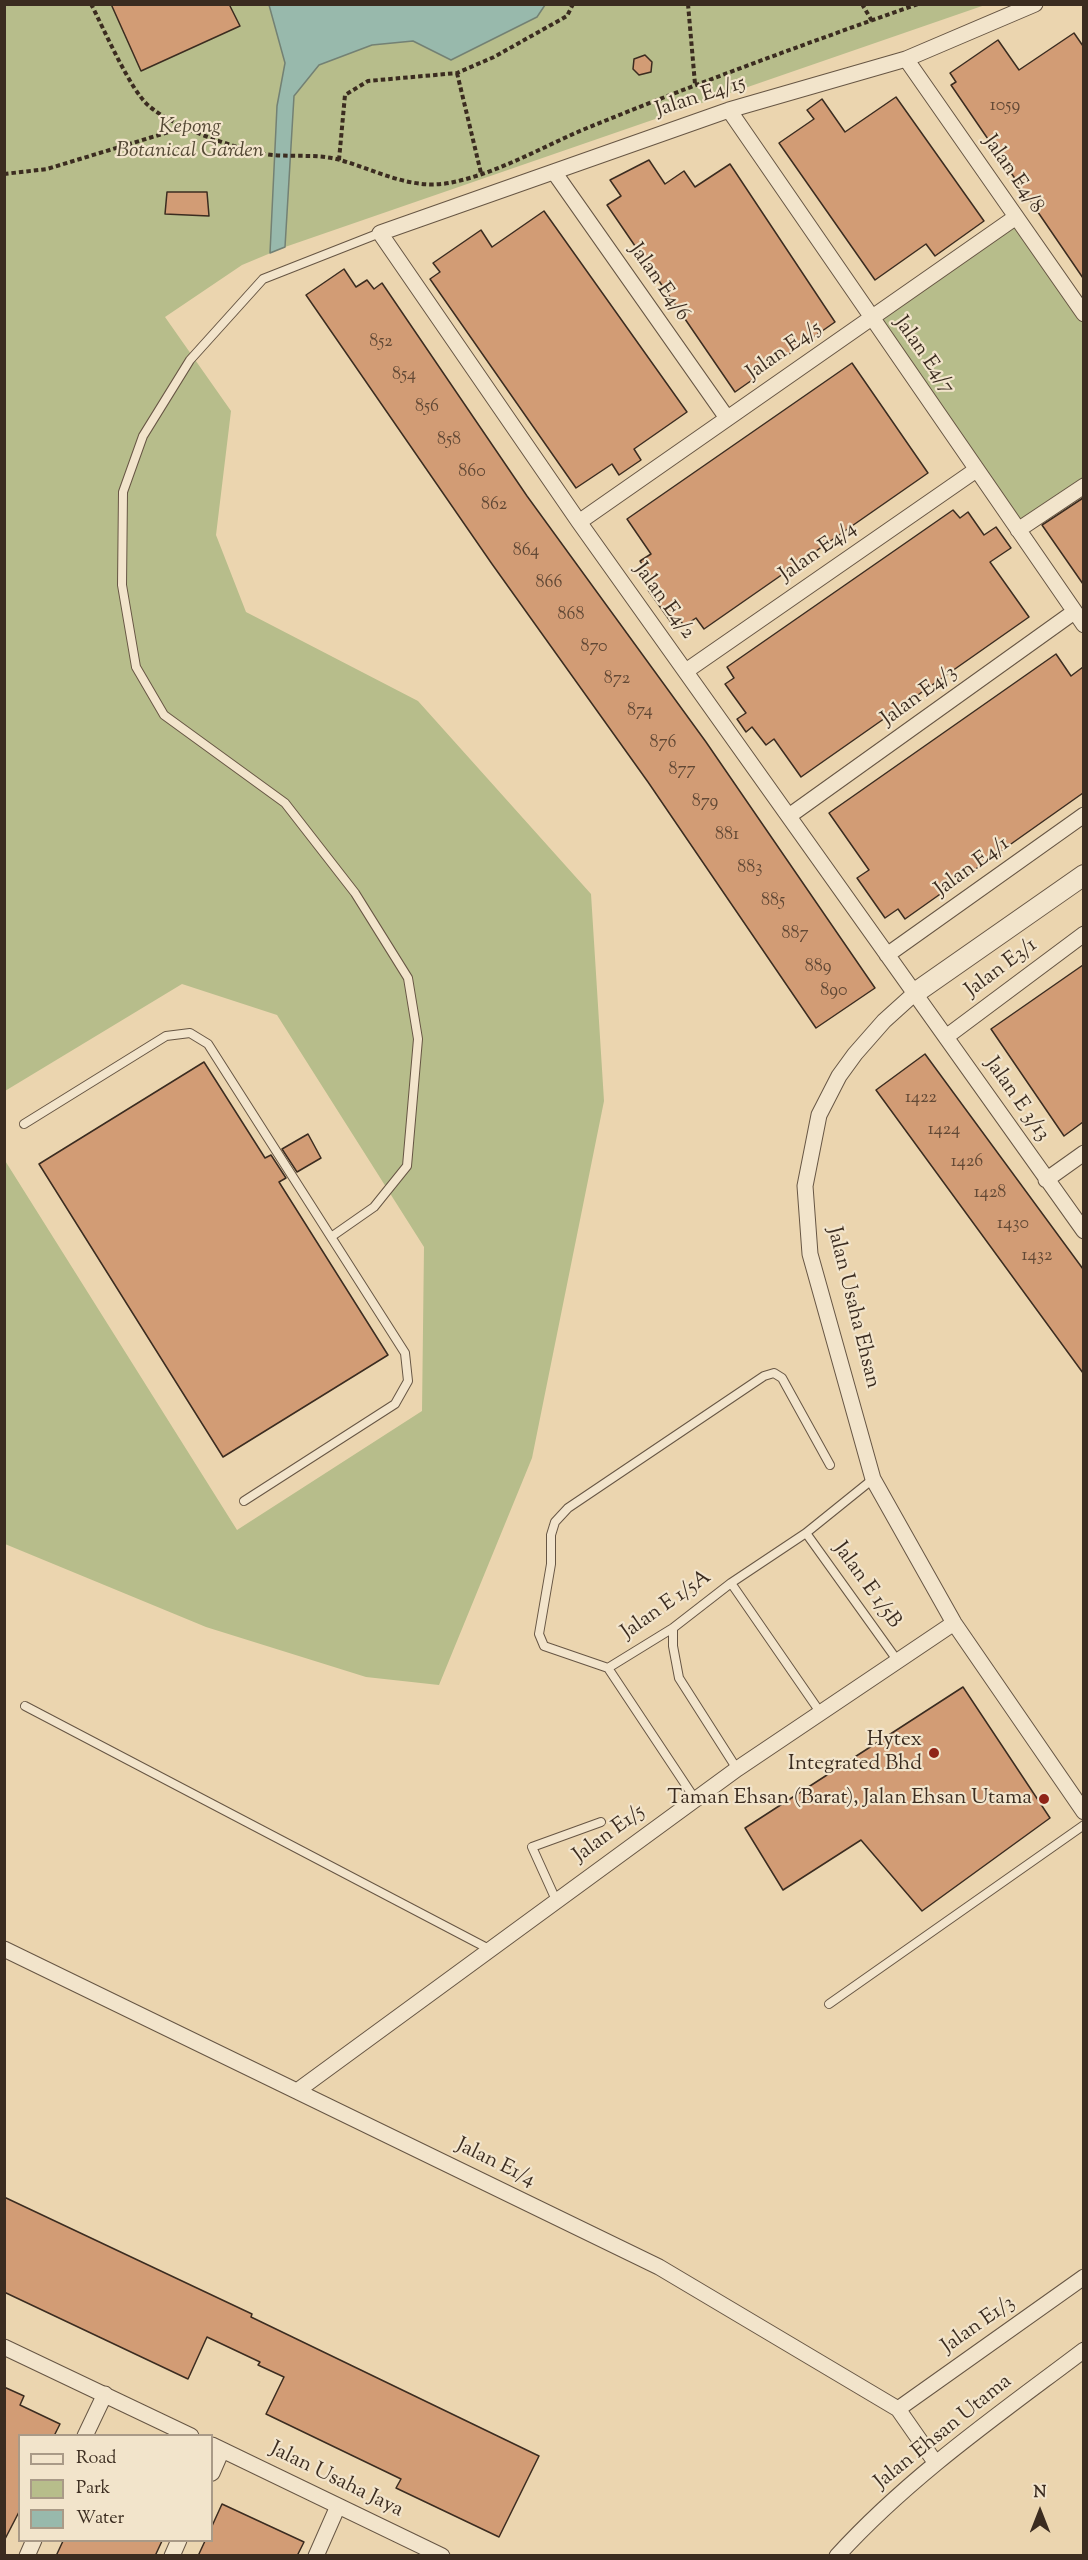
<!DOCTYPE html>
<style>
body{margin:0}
#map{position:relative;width:1088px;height:2560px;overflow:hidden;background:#ebd5af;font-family:"Sorts Mill Goudy",serif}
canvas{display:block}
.frame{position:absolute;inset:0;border:6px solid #3b2c20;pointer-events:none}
.legend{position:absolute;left:18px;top:2434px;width:195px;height:108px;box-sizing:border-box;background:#f2e4cb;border:2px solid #a99a87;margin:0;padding:8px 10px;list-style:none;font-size:18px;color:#3b2c20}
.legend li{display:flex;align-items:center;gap:12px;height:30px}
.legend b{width:30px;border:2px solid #a99a87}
.north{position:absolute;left:1010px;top:2482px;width:60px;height:60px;-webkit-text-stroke:4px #f2e4cb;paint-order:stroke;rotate:0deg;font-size:16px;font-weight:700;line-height:24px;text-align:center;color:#3b2c20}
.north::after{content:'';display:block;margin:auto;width:21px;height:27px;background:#3b2c20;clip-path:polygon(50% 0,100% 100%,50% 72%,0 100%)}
</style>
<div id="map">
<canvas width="1088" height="2560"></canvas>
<div class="frame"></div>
<ul class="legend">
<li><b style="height:8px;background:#f2e4cb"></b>Road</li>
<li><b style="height:16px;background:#b7bd8b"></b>Park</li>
<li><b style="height:16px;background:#98b9ac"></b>Water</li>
</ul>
<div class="north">N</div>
</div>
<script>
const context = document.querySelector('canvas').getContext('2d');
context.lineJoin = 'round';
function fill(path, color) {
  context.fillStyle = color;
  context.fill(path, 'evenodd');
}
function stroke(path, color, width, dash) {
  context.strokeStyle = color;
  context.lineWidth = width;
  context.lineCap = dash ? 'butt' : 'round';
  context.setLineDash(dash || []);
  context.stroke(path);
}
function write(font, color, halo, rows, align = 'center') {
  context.font = font + ' "Sorts Mill Goudy",serif';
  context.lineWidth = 4.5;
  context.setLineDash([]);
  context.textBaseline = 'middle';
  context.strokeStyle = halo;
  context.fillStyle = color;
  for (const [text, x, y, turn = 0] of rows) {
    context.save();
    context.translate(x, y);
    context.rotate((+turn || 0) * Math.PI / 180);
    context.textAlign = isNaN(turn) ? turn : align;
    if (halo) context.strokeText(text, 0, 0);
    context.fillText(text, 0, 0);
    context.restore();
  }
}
const green = new Path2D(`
 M 5,5 L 985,5 L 285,247 L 242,265 L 165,317 L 231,411 L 216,535 L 246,612 L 418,701 L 591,894 L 604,1101 L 532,1458 L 439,1685 L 366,1677 L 206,1627 L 5,1544 L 4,1159 L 237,1530 L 422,1411 L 424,1247 L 277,1015 L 182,984 L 5,1091 Z
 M 1016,217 L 1083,314 L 1083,486 L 1018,530 L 872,318 Z`);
const water = new Path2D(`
 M 269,5 L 269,4 L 545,5 L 537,17 L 451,60 L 413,41 L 372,45 L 319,65 L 294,96 L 285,247 L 270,253 L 277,106 L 285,63 Z`);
const building = new Path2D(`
 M 111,4 L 229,4 L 240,26 L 141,71 Z
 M 1074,33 L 1083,46 L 1083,278 L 951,85 L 956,82 L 950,73 L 998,40 L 1019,70 Z
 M 645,55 L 652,62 L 651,72 L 639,75 L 633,69 L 634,59 Z
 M 896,97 L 984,221 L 935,256 L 926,244 L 875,280 L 779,143 L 814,119 L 807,110 L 822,99 L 845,132 Z
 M 649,160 L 665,184 L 684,171 L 695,187 L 730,164 L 835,322 L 735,392 L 607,205 L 621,196 L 610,180 Z
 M 167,192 L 207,192 L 209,216 L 165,214 Z
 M 544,211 L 687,412 L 634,449 L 641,460 L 619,475 L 612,464 L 576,488 L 430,279 L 440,272 L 433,263 L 481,230 L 492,247 Z
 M 344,269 L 356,287 L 367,280 L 374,289 L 382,283 L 527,496 L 706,742 L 875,988 L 816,1028 L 648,782 L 492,564 L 306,295 Z
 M 852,363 L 928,473 L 704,629 L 696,618 L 684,626 L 680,620 L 673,625 L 648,590 L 656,584 L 640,561 L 651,554 L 627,519 Z
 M 1083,498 L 1083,584 L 1042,525 Z
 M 953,510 L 960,518 L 968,512 L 984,535 L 996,527 L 1011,548 L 990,562 L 1029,617 L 801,777 L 774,739 L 766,745 L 752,727 L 746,732 L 737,719 L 746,713 L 725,684 L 734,678 L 727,667 Z
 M 1056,654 L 1071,676 L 1083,667 L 1083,793 L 905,919 L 898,909 L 885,918 L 857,878 L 869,870 L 829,813 Z
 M 1083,965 L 1083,1122 L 1064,1136 L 991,1029 Z
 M 925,1054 L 1083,1269 L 1083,1373 L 876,1090 Z
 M 204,1062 L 265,1158 L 271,1155 L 286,1178 L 279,1182 L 388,1355 L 223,1457 L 39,1164 Z
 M 308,1134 L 321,1158 L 297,1172 L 282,1149 Z
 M 963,1687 L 1050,1818 L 922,1911 L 861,1840 L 783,1890 L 745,1828 Z
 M 4,2197 L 252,2314 L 251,2317 L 539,2456 L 499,2537 L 396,2488 L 401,2479 L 266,2414 L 284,2377 L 258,2365 L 260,2362 L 207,2337 L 188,2379 L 4,2292 Z
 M 4,2387 L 24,2396 L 20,2405 L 60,2424 L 54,2436 L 20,2436 L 20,2510 L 4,2541 Z
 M 222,2504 L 304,2542 L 297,2556 L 198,2556 L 205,2541 L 212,2541 L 212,2526 Z
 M 63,2541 L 162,2541 L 155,2556 L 56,2556 Z`);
const path = new Path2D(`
 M 91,4 C 104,29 130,90 149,106 C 173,127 234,148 265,154 C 290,158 316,153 340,160 C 376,170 410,190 449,183 C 501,173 548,143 597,124 C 703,81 810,42 918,4
 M 688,4 L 695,84
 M 862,4 L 872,21
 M 457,73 L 481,173
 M 339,160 L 345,95 L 368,81 L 457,73 L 494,57 L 567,16 L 573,4
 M 4,174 L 47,169 L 182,128`);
const service = new Path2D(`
 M 24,1124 L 166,1036 L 190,1033 L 208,1044 L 405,1353 L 408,1381 L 395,1404 L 244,1501
 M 331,1237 L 374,1207 L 407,1166 L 418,1039 L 408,978 L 355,893 L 285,803 L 164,715 L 136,667 L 122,585 L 123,492 L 143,436 L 190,360 L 263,279 L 380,233
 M 806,1533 L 897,1660
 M 731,1583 L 820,1712
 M 673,1628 L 673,1646 L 679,1678 L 737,1769
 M 608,1668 L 544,1646 L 539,1634 L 551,1564 L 551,1535 L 555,1522 L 568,1508 L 764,1376 L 774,1373 L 782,1378 L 830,1465
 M 608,1668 L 673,1628 L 731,1583 L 806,1533 L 873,1479
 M 608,1668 L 695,1799
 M 25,1706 L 489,1949
 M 556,1900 L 532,1847 L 601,1822
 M 829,2004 L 1084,1825`);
const minor = new Path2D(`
 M 1035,4 L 906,59 L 729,110 L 380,233 L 579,522 L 1084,1231
 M 906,59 L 1084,314
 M 729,110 L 1084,625
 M 554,172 L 727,418
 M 579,522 L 1016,217
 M 1018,530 L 1084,486
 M 686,671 L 976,470
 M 789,816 L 1074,612
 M 887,955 L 1084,815
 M 915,993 L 884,1021 L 855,1054 L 839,1076 L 819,1115 L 805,1186 L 810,1254 L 873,1479 L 954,1623 L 1084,1812
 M 946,1037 L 1084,934
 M 1046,1180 L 1084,1153
 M 4,1949 L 659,2267 L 898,2409 L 935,2462
 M 297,2091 L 737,1769 L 954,1623
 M 4,2347 L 191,2436
 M 898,2409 L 1084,2277
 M 85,2436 L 105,2394
 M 212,2445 L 442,2556
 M 212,2473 L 222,2450
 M 27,2556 L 34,2540
 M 172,2556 L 179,2540
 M 316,2556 L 338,2506
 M 837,2556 C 910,2476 998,2415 1084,2350`);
const tertiary = new Path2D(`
 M 915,993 L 1084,875`);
const markers = [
 [934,1753,6,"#8f2418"],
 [1044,1799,6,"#8f2418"]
];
const numberNames = [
 ["1059",1005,107],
 ["852",381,343],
 ["854",404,376],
 ["856",427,408],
 ["858",449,441],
 ["860",472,473],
 ["862",494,506],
 ["864",526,552],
 ["866",549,584],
 ["868",571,616],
 ["870",594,648],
 ["872",617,680],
 ["874",640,712],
 ["876",663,744],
 ["877",682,771],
 ["879",705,803],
 ["881",727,836],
 ["883",750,869],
 ["885",773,902],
 ["887",795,935],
 ["889",818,968],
 ["890",834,992],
 ["1422",921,1099],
 ["1424",944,1131],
 ["1426",967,1163],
 ["1428",990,1194],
 ["1430",1013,1225],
 ["1432",1037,1257]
];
const streetNames = [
 ["Jalan E4/15",701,98,-18],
 ["Jalan E4/8",1012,175,55],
 ["Jalan E4/6",658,283,55],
 ["Jalan E4/5",785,352,-35],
 ["Jalan E4/7",923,356,55],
 ["Jalan E4/4",819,553,-35],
 ["Jalan E4/2",663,602,54],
 ["Jalan E4/3",920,697,-36],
 ["Jalan E4/1",973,868,-36],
 ["Jalan E3/1",1002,969,-37],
 ["Jalan E 3/13",1016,1100,55],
 ["Jalan Usaha Ehsan",852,1308,76],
 ["Jalan E 1/5B",866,1586,54],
 ["Jalan E 1/5A",667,1606,-35],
 ["Jalan E1/5",610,1835,-36],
 ["Jalan E1/4",495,2164,26],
 ["Jalan E1/3",979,2326,-35],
 ["Jalan Ehsan Utama",944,2433,-39],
 ["Jalan Usaha Jaya",336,2481,26]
];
const parkNames = [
 ["Kepong",190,128],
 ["Botanical Garden",190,152]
];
const poiNames = [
 ["Hytex",922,1741],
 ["Integrated Bhd",922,1765],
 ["Taman Ehsan (Barat), Jalan Ehsan Utama",1032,1799]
];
fill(green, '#b7bd8b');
fill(water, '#98b9ac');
stroke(water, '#738174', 1.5);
fill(building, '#d29c75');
stroke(building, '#3b2c20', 1.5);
stroke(service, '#675644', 10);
stroke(minor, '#675644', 17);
stroke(tertiary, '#675644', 22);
stroke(path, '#3b2c20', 4, [4.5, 3]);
stroke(service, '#f2e4cb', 8);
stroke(minor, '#f2e4cb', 15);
stroke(tertiary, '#f2e4cb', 20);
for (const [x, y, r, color] of markers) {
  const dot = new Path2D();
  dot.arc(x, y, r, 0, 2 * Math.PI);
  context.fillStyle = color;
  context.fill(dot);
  stroke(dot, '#f2e4cb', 2);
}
write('18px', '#614835', null, numberNames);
write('21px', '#3b2c20', '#f2e4cb', streetNames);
write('italic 21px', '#544935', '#f2e4cb', parkNames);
write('21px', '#3b2c20', '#f2e4cb', poiNames, 'right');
</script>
